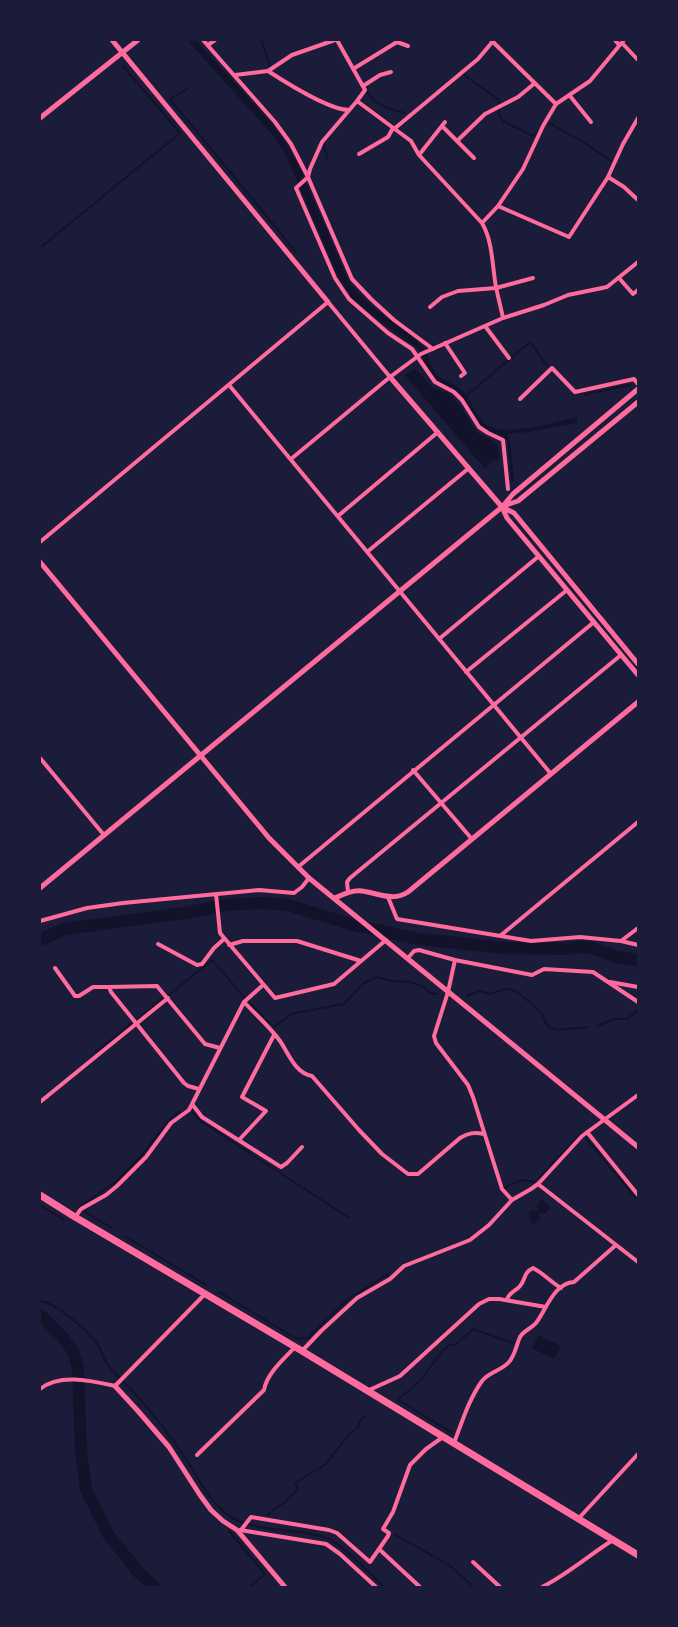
<!DOCTYPE html>
<style>
body{margin:0}
#map{position:relative;width:678px;height:1627px;overflow:hidden;background:#1b1b3a;font-family:Overpass,sans-serif}
canvas{display:block}
.frame{position:absolute;inset:0;border:41px solid #1b1b3a;pointer-events:none}
</style>
<div id="map">
<canvas width="678" height="1627"></canvas>
<div class="frame"></div>
</div>
<script>
const context = document.querySelector('canvas').getContext('2d');
context.lineJoin = 'round';
function fill(path, color) {
  context.fillStyle = color;
  context.fill(path, 'evenodd');
}
function stroke(path, color, width, dash) {
  context.strokeStyle = color;
  context.lineWidth = width;
  context.lineCap = dash ? 'butt' : 'round';
  context.setLineDash(dash || []);
  context.stroke(path);
}
const water = new Path2D(`
 M 187,40 L 196,40 L 271,123 L 287,145 L 298,164 L 350,284 L 373,307 L 419,341 L 418,343 C 430,350 428,364 436,374 C 443,382 456,384 464,392 C 472,401 475,415 484,423 C 502,439 554,422 577,417 L 577,423 L 529,432 L 507,434 L 510,440 L 514,481 L 511,482 L 507,440 L 502,436 L 483,428 L 461,395 L 453,388 L 436,381 L 429,371 L 419,349 L 381,322 L 352,298 L 339,279 L 284,151 L 271,133 Z
 M 416,369 L 433,388 L 450,394 L 462,408 L 473,427 L 478,433 L 493,441 L 498,445 L 499,461 L 493,460 L 485,469 L 405,375 Z
 M 542,1199 L 551,1208 L 544,1214 L 540,1212 L 538,1214 L 541,1218 L 533,1225 L 529,1221 L 529,1213 L 532,1210 L 536,1212 L 538,1210 L 536,1206 Z
 M 539,1335 L 561,1346 L 554,1359 L 532,1348 Z`);
const stream = new Path2D(`
 M 261,40 L 270,66
 M 463,74 L 499,100 L 500,104
 M 188,89 L 170,99 L 296,252
 M 367,92 C 376,106 390,109 405,113
 M 500,108 L 498,113 L 503,121 L 533,136 L 536,133
 M 549,123 L 585,143 L 611,161
 M 324,145 L 328,160
 M 40,248 L 180,133 L 123,66
 M 585,395 L 587,394 L 630,385
 M 466,396 L 530,342 C 537,350 541,359 548,366
 M 170,994 L 212,960 L 244,997
 M 467,996 L 479,991 L 490,994 L 501,990 L 509,989 L 519,993 L 543,1014 L 544,1020 L 549,1027 L 557,1030 L 588,1027
 M 250,1003 L 263,1016
 M 138,1019 L 164,998
 M 266,1020 L 274,1027 L 291,1014 L 344,1004 L 364,983 L 377,977 L 393,981 L 410,982 L 422,986 L 431,993 L 437,994
 M 599,1025 L 615,1019 L 627,1019 L 638,1010
 M 96,1052 L 131,1024
 M 192,1111 L 199,1120 L 349,1218
 M 586,1138 L 636,1198
 M 539,1178 L 582,1133
 M 504,1188 L 521,1180 L 535,1182
 M 41,1206 L 64,1220
 M 78,1208 L 117,1181 L 144,1153 L 169,1120 L 179,1112
 M 85,1212 L 112,1228
 M 125,1236 L 206,1285
 M 219,1292 L 297,1339 L 308,1338 L 347,1300 L 388,1274
 M 40,1301 C 55,1302 89,1331 97,1344 C 102,1350 103,1359 108,1365 C 116,1376 127,1384 135,1394 C 152,1412 168,1433 182,1453 C 195,1471 204,1493 220,1508 C 248,1537 295,1525 329,1539 C 343,1545 371,1575 384,1587
 M 451,1432 L 398,1400 L 424,1377 L 426,1373 L 442,1351 L 449,1345 L 455,1345 L 473,1329 L 513,1343
 M 267,1515 L 286,1501 L 298,1489 L 295,1483 L 326,1464 L 349,1434 L 358,1428 L 359,1422 L 365,1416
 M 229,1531 L 265,1574 L 250,1587
 M 394,1534 L 449,1565 L 474,1587`);
const river = new Path2D(`
 M 40,940 L 64,929 L 185,913 L 225,905 L 264,903 L 288,905 L 353,925 L 419,939 L 504,948 L 565,949 L 580,947 L 592,948 L 617,957 L 638,960
 M 40,1315 L 62,1336 L 73,1351 L 78,1368 L 81,1451 L 86,1489 L 108,1534 L 139,1573 L 155,1587`);
const minor = new Path2D(`
 M 203,40 L 275,122 L 291,144 L 308,177 L 352,279 L 371,299 L 394,320 L 433,349
 M 337,40 L 365,90 L 357,101 L 322,142 L 310,169 L 308,177 L 296,188 L 335,278 L 349,299 L 388,333 L 412,349 L 435,382 L 454,392 L 462,400 L 479,427 L 488,433 L 503,440 L 508,489
 M 491,40 L 556,104
 M 615,40 L 619,45
 M 622,43 L 638,60
 M 208,45 L 215,40
 M 353,69 L 397,42 L 408,46
 M 268,71 C 285,82 329,110 349,110
 M 235,75 L 268,71 L 292,55 L 335,40
 M 363,86 L 380,75 L 391,72
 M 570,96 L 591,122
 M 357,101 L 411,141 L 419,155 L 482,223 C 493,242 492,265 496,287 C 498,297 501,308 503,318
 M 442,126 L 474,158
 M 394,129 L 478,59 L 494,40
 M 457,141 L 485,114 L 518,97 L 535,83
 M 359,154 L 388,137 L 393,128
 M 419,155 L 445,122
 M 608,177 L 624,187 L 638,200
 M 498,206 L 569,237 L 608,177 L 623,144 L 638,118
 M 482,223 L 498,206 L 523,169 L 543,126 L 556,104 L 590,81 L 624,40
 M 619,278 L 633,294 L 638,290
 M 430,307 L 442,297 L 458,291 L 496,288 L 533,278
 M 485,326 L 509,358
 M 445,343 L 465,373 L 461,376
 M 390,377 L 421,354 L 503,318 L 544,305 L 568,295 L 607,287 L 638,262
 M 229,385 L 551,774
 M 520,399 L 552,368 L 575,392 L 634,379 L 638,384
 M 338,516 L 438,432
 M 40,542 L 328,302 L 390,377 L 291,459
 M 367,552 L 469,468
 M 439,639 L 539,556
 M 466,672 L 567,590
 M 40,758 L 104,835
 M 413,770 L 471,838
 M 298,867 L 594,622
 M 348,892 L 347,882 L 350,878 L 621,655
 M 216,894 L 220,933 L 275,998 L 334,984 L 386,940
 M 388,897 L 397,919 L 531,941 L 580,937 L 621,941 L 638,945
 M 40,921 L 87,908 L 123,903 L 259,890 L 294,893 L 302,887 L 309,878
 M 500,936 L 638,822
 M 621,941 L 638,928
 M 158,944 L 197,965 L 202,964 L 214,948 L 224,939
 M 229,945 L 243,941 L 297,941 L 361,961
 M 408,958 L 414,951 L 419,950 L 455,960 L 448,992 L 434,1036 L 436,1043 L 468,1085 L 473,1097 L 502,1189 L 512,1200
 M 455,960 L 532,975 L 544,969 L 593,972 L 638,1002
 M 55,968 L 75,996 L 79,996 L 93,987 L 109,987
 M 610,982 L 638,987
 M 244,1002 C 256,1015 270,1027 280,1041 C 289,1054 295,1073 312,1076 L 359,1130 L 382,1154 L 408,1174 L 418,1174 L 460,1138 C 468,1133 474,1132 484,1134
 M 199,1089 L 188,1086 L 184,1083 L 111,992 L 109,987 L 157,986 L 205,1044 L 220,1048
 M 40,1102 L 168,998
 M 192,1104 L 202,1117 L 281,1167 L 287,1163 L 302,1147
 M 587,1132 L 638,1195
 M 239,1140 L 266,1111 L 242,1097 L 274,1035
 M 538,1184 L 638,1262
 M 75,1217 L 81,1209 L 106,1195 L 117,1186 L 146,1157 L 171,1123 L 189,1110 L 244,1002 L 263,985
 M 507,1300 C 508,1293 516,1291 520,1286 C 526,1279 523,1273 533,1268 C 543,1273 551,1282 561,1288
 M 302,1351 L 321,1331 L 357,1298 L 390,1279 L 404,1266 L 470,1240 L 489,1225 L 512,1200 L 531,1189 L 538,1184 L 582,1136 L 638,1095
 M 40,1389 C 60,1373 92,1381 115,1386 L 205,1294
 M 367,1391 L 400,1376 L 479,1304 L 489,1299 L 499,1299 L 546,1307
 M 454,1443 C 462,1422 469,1399 482,1381 C 489,1372 501,1371 509,1362 C 515,1355 516,1346 520,1337 C 524,1330 531,1329 536,1323 C 546,1310 554,1283 574,1282 L 616,1245
 M 197,1455 L 264,1390 C 267,1373 284,1359 295,1347
 M 579,1518 L 638,1454
 M 240,1530 L 326,1544 L 340,1554 L 376,1587
 M 241,1530 L 251,1517 L 329,1530 L 337,1533 L 370,1562 L 388,1536 L 389,1533 L 383,1529 L 393,1512 L 410,1465 L 426,1449 L 443,1437
 M 379,1549 L 420,1587
 M 473,1562 L 500,1587
 M 542,1587 C 568,1574 589,1555 613,1540`);
const tertiary = new Path2D(`
 M 112,40 L 328,302
 M 40,118 L 138,40
 M 390,377 L 502,507 L 507,518 L 638,675
 M 503,506 L 518,501 L 638,402
 M 502,507 L 514,513 L 638,664
 M 40,562 L 269,838 L 309,878 L 638,1147
 M 40,888 L 502,507 L 513,494 L 638,389
 M 335,898 C 344,894 352,890 362,891 C 378,893 393,902 408,892 L 638,702
 M 115,1386 L 138,1411 L 169,1447 L 200,1495 L 211,1510 L 223,1521 L 237,1530 L 285,1587`);
const trunk = new Path2D(`
 M 40,1195 L 75,1217 L 302,1351 L 638,1555`);
fill(water, '#12122b');
stroke(stream, '#12122b', 2);
stroke(river, '#12122b', 12);
stroke(minor, '#ff6b9d', 4);
stroke(tertiary, '#ff6b9d', 5);
stroke(trunk, '#ff6b9d', 7);
</script>
